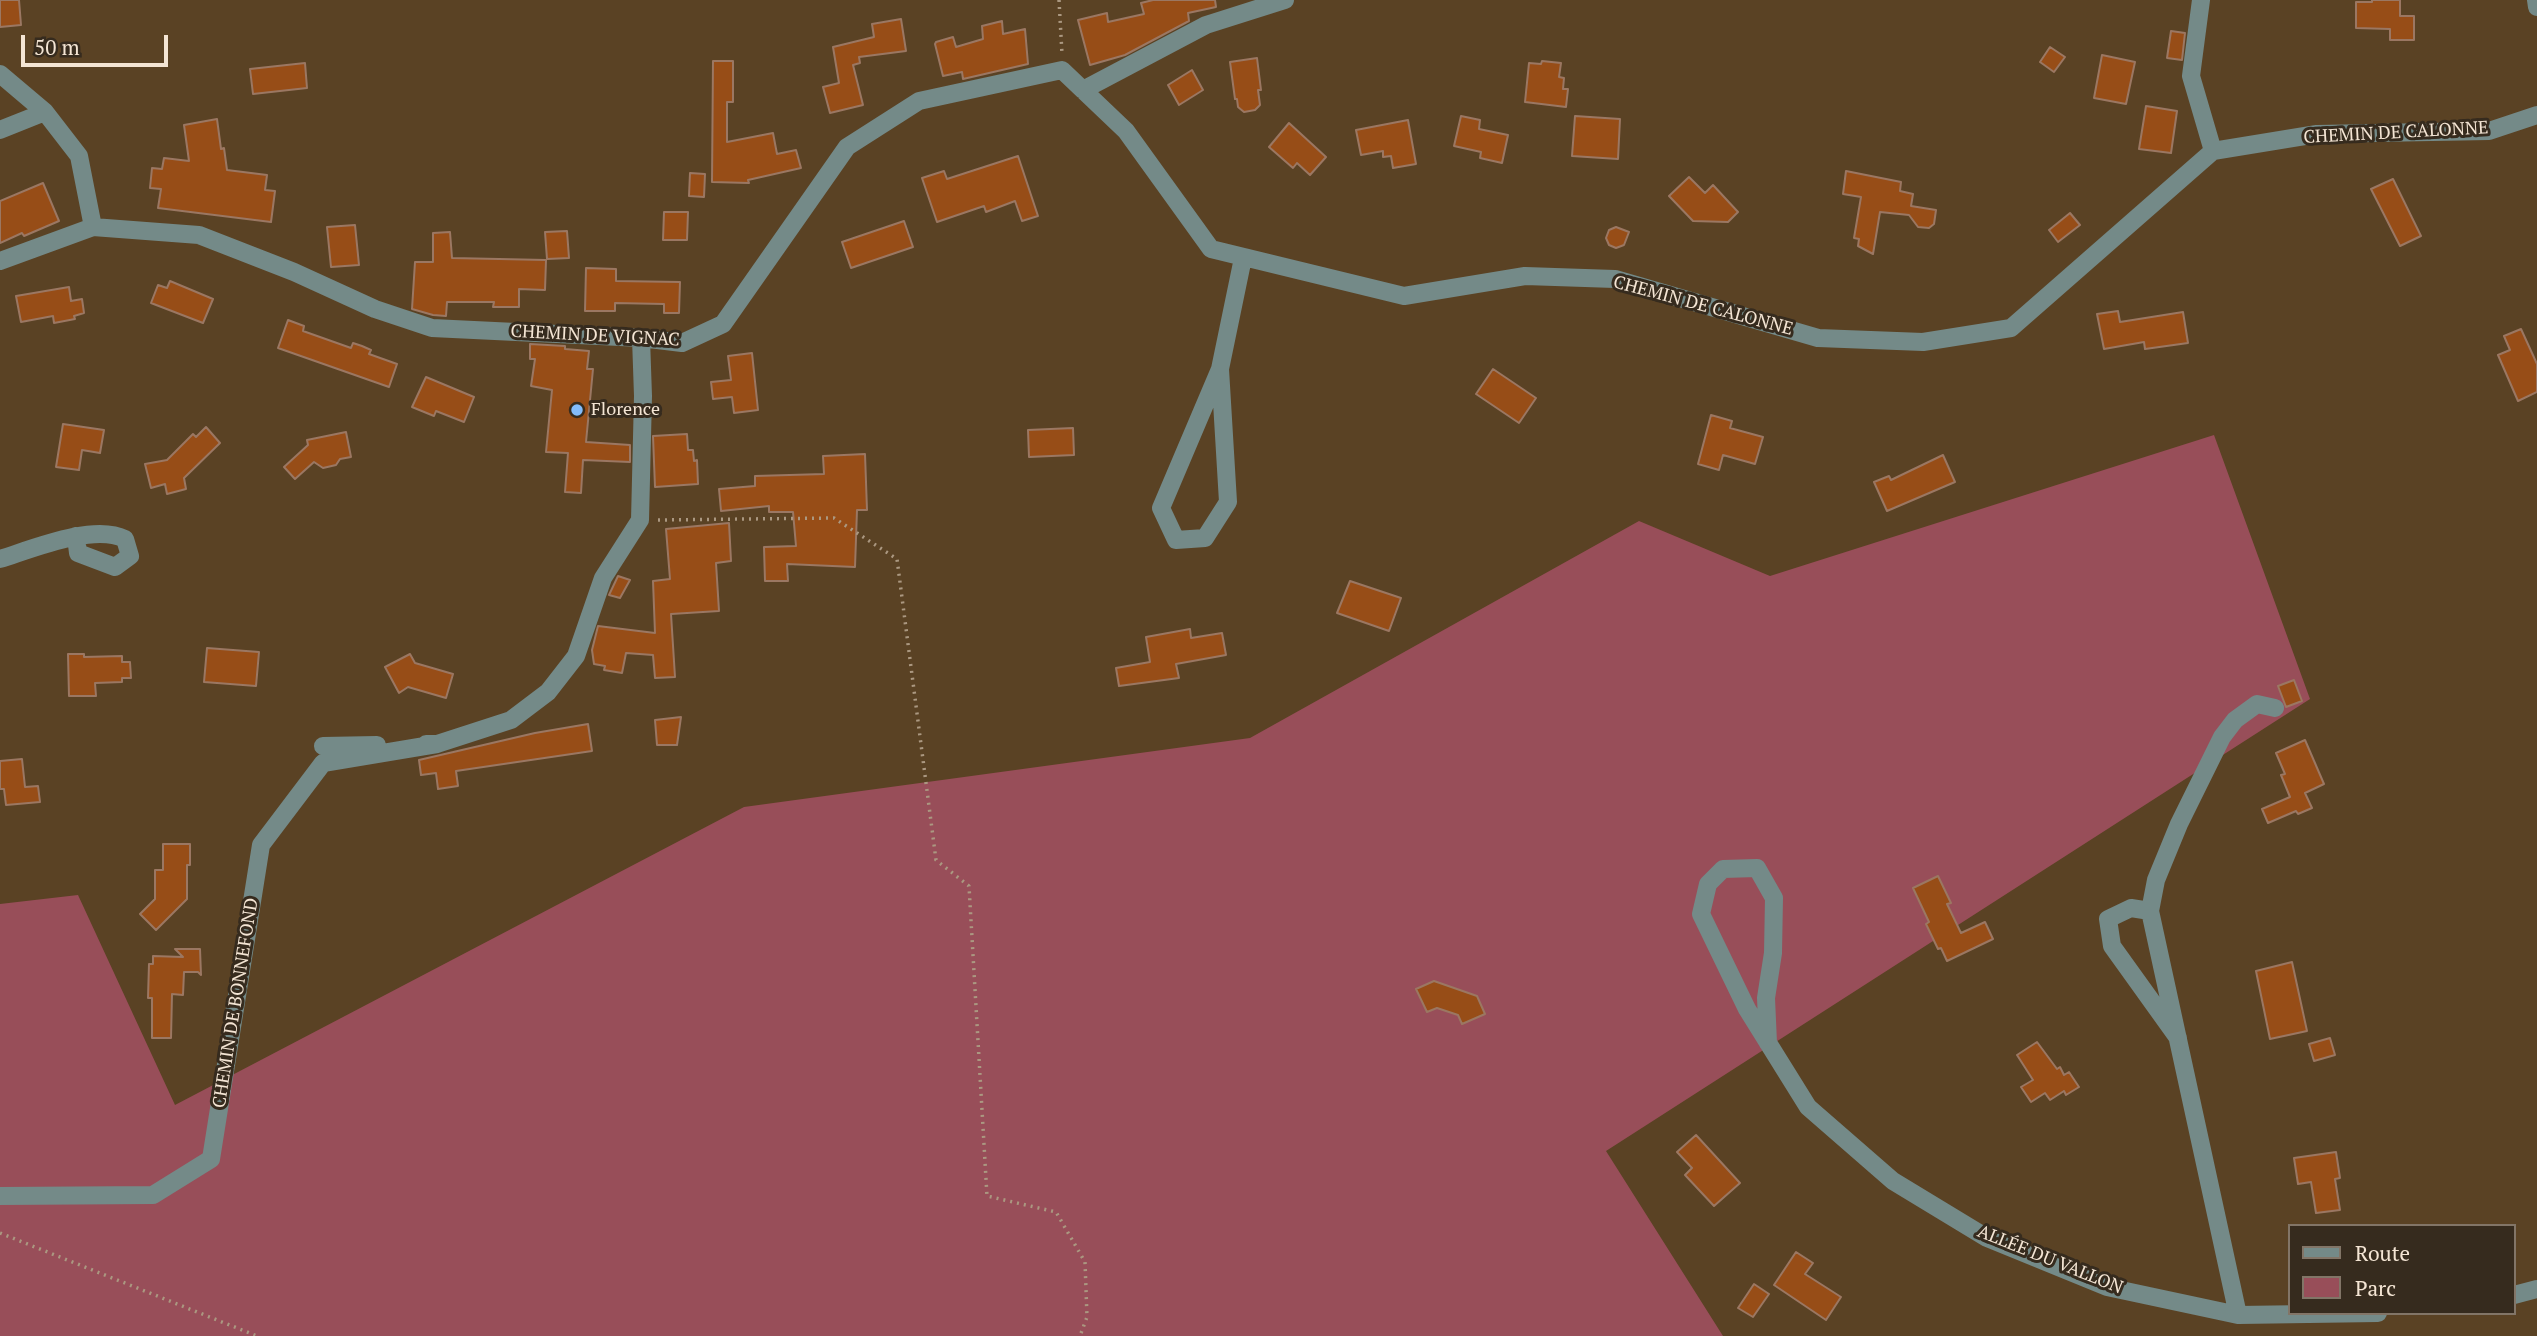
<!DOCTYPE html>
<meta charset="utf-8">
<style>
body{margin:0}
#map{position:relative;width:2537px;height:1336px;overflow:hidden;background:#5a4224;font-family:"PT Serif",serif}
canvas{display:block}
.legend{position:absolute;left:2288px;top:1224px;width:228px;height:91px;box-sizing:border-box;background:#362b1e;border:2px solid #827567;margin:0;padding:9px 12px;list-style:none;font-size:21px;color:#f4e5d4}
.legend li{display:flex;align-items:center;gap:14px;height:35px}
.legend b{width:35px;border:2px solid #827567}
.scale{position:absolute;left:21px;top:35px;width:147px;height:32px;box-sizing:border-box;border:4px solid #f4e5d4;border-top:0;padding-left:9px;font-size:21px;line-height:24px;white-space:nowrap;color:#f4e5d4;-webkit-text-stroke:5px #362b1e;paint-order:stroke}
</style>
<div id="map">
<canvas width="2537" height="1336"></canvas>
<ul class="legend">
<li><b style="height:9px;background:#748a88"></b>Route</li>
<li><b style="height:19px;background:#984e59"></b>Parc</li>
</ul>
<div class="scale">50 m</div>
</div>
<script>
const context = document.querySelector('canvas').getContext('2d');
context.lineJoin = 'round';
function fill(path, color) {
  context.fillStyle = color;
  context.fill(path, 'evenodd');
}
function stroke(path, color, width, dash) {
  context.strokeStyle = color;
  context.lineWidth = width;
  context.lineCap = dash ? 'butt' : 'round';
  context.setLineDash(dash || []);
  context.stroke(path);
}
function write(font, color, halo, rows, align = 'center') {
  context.font = font + ' "PT Serif",serif';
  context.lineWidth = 6;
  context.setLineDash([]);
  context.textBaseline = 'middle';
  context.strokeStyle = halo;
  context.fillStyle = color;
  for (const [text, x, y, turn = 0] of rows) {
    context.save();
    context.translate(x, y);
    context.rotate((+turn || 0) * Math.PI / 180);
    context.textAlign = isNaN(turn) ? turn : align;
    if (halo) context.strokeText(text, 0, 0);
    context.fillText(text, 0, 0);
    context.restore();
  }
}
const green = new Path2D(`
 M 2214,435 L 2310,699 L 1606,1151 L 1723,1336 L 0,1336 L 0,904 L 78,895 L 175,1105 L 744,807 L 1250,738 L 1639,521 L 1770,576 Z`);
const building = new Path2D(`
 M 0,0 L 19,0 L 21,25 L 0,27 Z
 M 1153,0 L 1215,0 L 1216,7 L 1188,13 L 1189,21 L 1125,55 L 1090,65 L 1078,20 L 1107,13 L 1108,22 L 1144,14 L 1141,3 Z
 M 2372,0 L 2400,0 L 2400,16 L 2414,16 L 2414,40 L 2390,40 L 2390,29 L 2356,28 L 2356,2 L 2372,2 Z
 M 901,19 L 906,51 L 859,57 L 860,63 L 853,65 L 863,105 L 830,113 L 823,87 L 839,83 L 833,47 L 874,37 L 872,24 Z
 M 1002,21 L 1003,34 L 1025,29 L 1028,64 L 963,79 L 962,72 L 943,76 L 935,44 L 936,42 L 953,37 L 956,47 L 983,39 L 982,26 Z
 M 2171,31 L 2185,33 L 2182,60 L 2167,58 Z
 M 2050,47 L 2065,57 L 2054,72 L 2040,62 Z
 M 2102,55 L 2135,62 L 2126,104 L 2094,98 Z
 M 1257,58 L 1261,90 L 1258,90 L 1260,105 L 1255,110 L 1244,112 L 1238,107 L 1237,99 L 1235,99 L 1230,62 Z
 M 713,61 L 733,61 L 733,102 L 727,102 L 727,142 L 773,133 L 777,154 L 796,150 L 801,168 L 748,180 L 749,183 L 712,182 Z
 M 1542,61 L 1561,63 L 1559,77 L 1564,78 L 1563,89 L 1568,89 L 1566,107 L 1525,102 L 1529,63 L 1541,64 Z
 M 305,63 L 307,88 L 253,94 L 250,69 Z
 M 1192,70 L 1203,90 L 1179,105 L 1168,85 Z
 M 2146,106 L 2177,111 L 2171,153 L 2139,149 Z
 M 1461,116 L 1480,120 L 1479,129 L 1508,135 L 1502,163 L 1480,158 L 1481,152 L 1454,146 Z
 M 1575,116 L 1620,119 L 1618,159 L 1572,156 Z
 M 217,119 L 221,149 L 224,148 L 227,170 L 267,175 L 265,190 L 275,191 L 271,222 L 158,208 L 161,189 L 150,188 L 152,168 L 162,169 L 164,158 L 189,161 L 184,125 Z
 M 1408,120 L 1416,164 L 1393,168 L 1391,156 L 1383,157 L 1383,151 L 1361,155 L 1356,130 Z
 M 1289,123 L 1326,157 L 1310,175 L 1297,163 L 1293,168 L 1269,147 Z
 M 1018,156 L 1038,216 L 1022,221 L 1015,201 L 986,212 L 984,206 L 937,222 L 922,178 L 944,171 L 947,179 Z
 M 1846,171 L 1901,182 L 1900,191 L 1913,194 L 1911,206 L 1936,210 L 1934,224 L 1929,228 L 1918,227 L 1909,215 L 1880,212 L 1873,254 L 1858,246 L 1859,239 L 1854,238 L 1861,197 L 1843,194 Z
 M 690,173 L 705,174 L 704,197 L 689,196 Z
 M 1689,177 L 1705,193 L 1713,185 L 1738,212 L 1728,222 L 1693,221 L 1669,196 Z
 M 2393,179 L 2421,236 L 2400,246 L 2371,189 Z
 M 43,183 L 59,221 L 24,236 L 22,233 L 0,243 L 0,201 Z
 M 664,212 L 688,212 L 687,240 L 663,240 Z
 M 2070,213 L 2080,225 L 2058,242 L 2049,230 Z
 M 904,221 L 913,247 L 851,268 L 842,242 Z
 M 355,225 L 359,265 L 331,267 L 327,227 Z
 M 1616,227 L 1629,232 L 1624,245 L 1616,248 L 1609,245 L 1606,238 L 1609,230 Z
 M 567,231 L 569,258 L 547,259 L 545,232 Z
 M 450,232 L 452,258 L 546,260 L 545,290 L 519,289 L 519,307 L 493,307 L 494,302 L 447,302 L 446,316 L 433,315 L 412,309 L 415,262 L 433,262 L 433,233 Z
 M 586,268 L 616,269 L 616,281 L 680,282 L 679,313 L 664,313 L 664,304 L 615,303 L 615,311 L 585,311 Z
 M 170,281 L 213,299 L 203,323 L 151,303 L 158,285 L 167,288 Z
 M 69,287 L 71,301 L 82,299 L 84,313 L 74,316 L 75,319 L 54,323 L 53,316 L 21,322 L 16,296 Z
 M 2118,311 L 2120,322 L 2183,312 L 2188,343 L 2145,349 L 2144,342 L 2104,349 L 2097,314 Z
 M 288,320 L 304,326 L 303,331 L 351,348 L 353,343 L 362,346 L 371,350 L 369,354 L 397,364 L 389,387 L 278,348 Z
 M 2521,329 L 2537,364 L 2537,392 L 2518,401 L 2498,355 L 2510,350 L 2504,336 Z
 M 530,344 L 565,346 L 565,349 L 589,351 L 587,369 L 593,369 L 586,442 L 630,445 L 630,462 L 583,460 L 581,493 L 565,492 L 568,453 L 546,452 L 552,390 L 531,386 L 535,359 L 530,359 Z
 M 752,353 L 758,410 L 734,413 L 732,397 L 713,399 L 711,382 L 731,380 L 728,356 Z
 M 1493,369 L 1536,398 L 1519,423 L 1476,394 Z
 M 426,377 L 474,397 L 464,422 L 436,411 L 434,416 L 412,407 Z
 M 1711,415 L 1732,421 L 1730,428 L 1763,437 L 1755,464 L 1723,455 L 1719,470 L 1698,464 Z
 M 63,424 L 104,430 L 100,453 L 82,450 L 79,470 L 56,467 Z
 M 206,427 L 220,443 L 184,478 L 186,489 L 167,494 L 165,484 L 151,488 L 145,464 L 167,460 L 193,434 L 196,437 Z
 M 1073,428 L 1074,455 L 1029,457 L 1028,430 Z
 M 346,432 L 351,457 L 340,459 L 336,465 L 323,468 L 314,462 L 295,479 L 284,467 L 308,445 L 307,440 Z
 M 687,434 L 688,450 L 693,450 L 694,461 L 697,460 L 698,484 L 655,487 L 653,436 Z
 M 865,454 L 867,510 L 857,510 L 855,567 L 787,564 L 788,581 L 765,581 L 764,547 L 796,546 L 793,512 L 769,512 L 769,506 L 721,511 L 719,489 L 755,486 L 755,476 L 824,474 L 823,456 Z
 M 1943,455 L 1955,482 L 1887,511 L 1874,482 L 1889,476 L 1891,480 Z
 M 729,523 L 731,561 L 716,563 L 719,611 L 671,614 L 675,677 L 655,678 L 653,655 L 626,653 L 622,673 L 604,670 L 605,666 L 594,664 L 592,650 L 598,626 L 655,633 L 653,581 L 670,579 L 666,529 Z
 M 618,576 L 630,580 L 620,598 L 609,595 Z
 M 1350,581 L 1401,598 L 1389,631 L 1337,613 Z
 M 1190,629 L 1191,638 L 1222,633 L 1226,655 L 1176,664 L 1179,678 L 1119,686 L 1116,668 L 1150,662 L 1146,637 Z
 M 207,648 L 259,652 L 256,686 L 204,682 Z
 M 68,654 L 84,654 L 84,657 L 122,656 L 122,662 L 130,662 L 131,678 L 122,678 L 122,682 L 95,683 L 96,696 L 69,696 Z
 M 410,654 L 415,663 L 453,674 L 446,698 L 408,687 L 399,693 L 385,667 Z
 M 2294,680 L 2302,701 L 2286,707 L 2278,686 Z
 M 681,717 L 677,745 L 657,745 L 655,720 Z
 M 588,724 L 592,751 L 456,771 L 458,786 L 438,789 L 436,773 L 421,775 L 419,760 L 535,733 Z
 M 2305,740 L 2324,784 L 2305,793 L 2312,808 L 2298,814 L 2296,811 L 2268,823 L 2262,809 L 2290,797 L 2281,775 L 2285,774 L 2276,753 Z
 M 22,759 L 25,787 L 38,786 L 40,802 L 6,805 L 4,789 L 0,789 L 0,761 Z
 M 163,844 L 190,844 L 190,865 L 187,865 L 187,899 L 156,930 L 140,914 L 155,899 L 155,870 L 163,870 Z
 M 1938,876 L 1951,903 L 1947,904 L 1961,933 L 1985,922 L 1993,939 L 1947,961 L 1941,948 L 1938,949 L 1926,924 L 1929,922 L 1913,888 Z
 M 175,949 L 200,949 L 201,975 L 198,972 L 184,972 L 183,995 L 172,994 L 171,1038 L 152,1038 L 152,998 L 148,998 L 149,964 L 153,964 L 153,956 L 183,957 Z
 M 2292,962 L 2307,1031 L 2270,1039 L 2256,971 Z
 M 1434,981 L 1477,996 L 1485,1014 L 1462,1024 L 1458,1015 L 1437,1008 L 1427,1012 L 1416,989 Z
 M 2330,1038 L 2335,1055 L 2314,1061 L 2309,1044 Z
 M 2037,1042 L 2057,1069 L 2060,1067 L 2064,1075 L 2069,1072 L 2079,1087 L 2066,1095 L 2064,1091 L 2050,1100 L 2045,1093 L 2031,1102 L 2021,1087 L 2033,1080 L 2017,1055 Z
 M 1696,1135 L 1740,1183 L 1714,1206 L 1685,1175 L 1692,1168 L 1677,1152 Z
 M 2336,1152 L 2340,1178 L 2335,1179 L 2340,1210 L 2316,1213 L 2311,1182 L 2298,1184 L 2294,1158 Z
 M 1796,1252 L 1813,1263 L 1805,1274 L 1841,1297 L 1826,1320 L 1774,1285 Z
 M 1754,1284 L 1769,1294 L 1753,1317 L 1738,1308 Z`);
const path = new Path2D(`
 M 1059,0 L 1062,54
 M 658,520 L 834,518 L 897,559 L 936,860 L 969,886 L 987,1196 L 1056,1212 L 1085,1262 L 1087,1317 L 1080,1336
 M 0,1233 L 257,1336`);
const minor = new Path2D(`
 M 2201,0 L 2191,76 L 2213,151
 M 2536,0 L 2537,7
 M 0,74 L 45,112 L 79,156 L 93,227
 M 1083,90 L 1206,25 L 1285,0
 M 0,130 L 45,112
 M 0,261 L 93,227 L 199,235 L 294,272 L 375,309 L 432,328 L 641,338 L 682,343 L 723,324 L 847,147 L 919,101 L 1062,70 L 1126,131 L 1211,249 L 1404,296 L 1525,276 L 1615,279 L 1818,338 L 1923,342 L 2011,328 L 2213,151 L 2317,134 L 2489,131 L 2537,115
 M 1220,369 L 1228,502 L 1205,538 L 1176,540 L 1161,508 L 1220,369 L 1243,258
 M 0,559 C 32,549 94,523 125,539 L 130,556 L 115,567 L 78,553 L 76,536
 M 426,744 L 437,744 L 511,720 L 548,692 L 576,656 L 603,578 L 640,520 L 643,396 L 641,338
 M 323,746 L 377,745
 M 2150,911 L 2156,880 L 2179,824 L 2222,737 L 2235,720 L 2257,704 L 2275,708
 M 2178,1038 L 2112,946 L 2108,919 L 2131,908 L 2150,911 L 2238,1315
 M 1768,1043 L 1766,998 L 1773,953 L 1774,898 L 1757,868 L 1723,869 L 1708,884 L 1701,914 L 1747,1009 L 1808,1107 L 1893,1181 L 1987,1238 L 2107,1287 L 2238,1315 L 2378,1313
 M 0,1196 L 153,1195 L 211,1159 L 261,845 L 323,763 L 437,744
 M 2514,1295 L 2537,1289`);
const markers = [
 [577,410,7,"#83bcfb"]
];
const streetNames = [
 ["CHEMIN DE CALONNE",2396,133,-3],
 ["CHEMIN DE CALONNE",1703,306,15],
 ["CHEMIN DE VIGNAC",595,336,3],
 ["CHEMIN DE BONNEFOND",236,1003,-81],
 ["ALLÉE DU VALLON",2050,1260,22]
];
const poiNames = [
 ["Florence",591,410]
];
fill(green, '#984e59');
fill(building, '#974d17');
stroke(building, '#9b7762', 2);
stroke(path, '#ab9881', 3.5, [2, 5]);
stroke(minor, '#748a88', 18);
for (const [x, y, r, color] of markers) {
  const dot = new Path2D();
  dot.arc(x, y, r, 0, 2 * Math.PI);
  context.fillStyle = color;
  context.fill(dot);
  stroke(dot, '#362b1e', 2.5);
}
write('18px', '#f4e5d4', '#362b1e', streetNames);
write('18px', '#f4e5d4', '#362b1e', poiNames, 'left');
</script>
